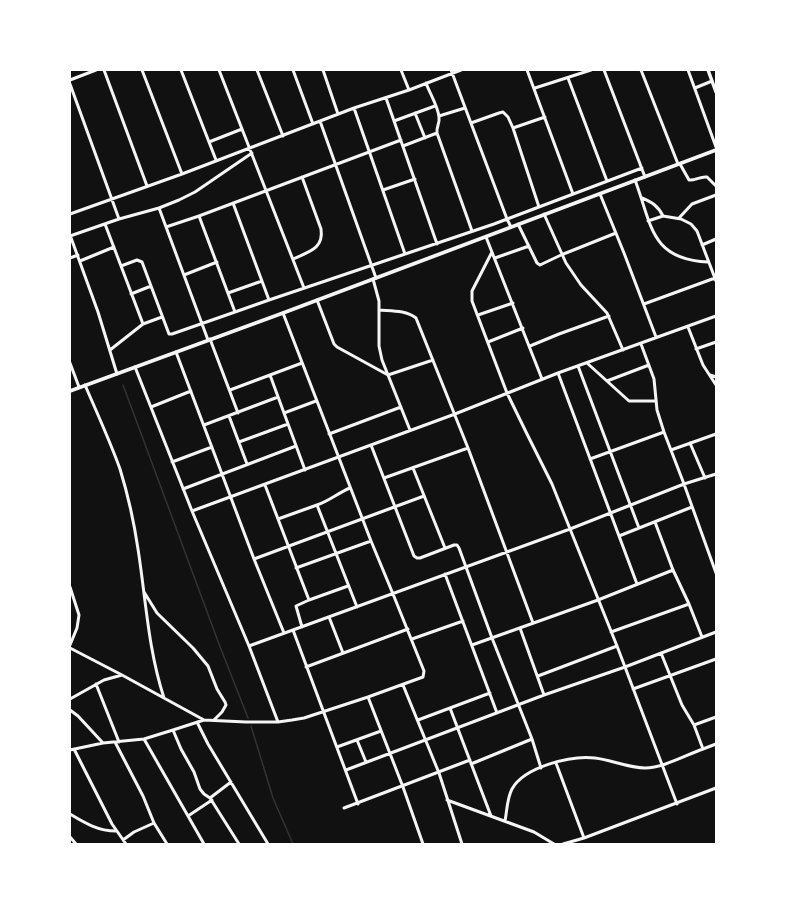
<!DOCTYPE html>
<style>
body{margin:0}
#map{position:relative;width:786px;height:914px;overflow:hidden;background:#111;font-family:Signika,sans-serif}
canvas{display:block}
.frame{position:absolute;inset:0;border:71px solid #fff;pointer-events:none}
</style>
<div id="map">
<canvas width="786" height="914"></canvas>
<div class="frame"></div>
</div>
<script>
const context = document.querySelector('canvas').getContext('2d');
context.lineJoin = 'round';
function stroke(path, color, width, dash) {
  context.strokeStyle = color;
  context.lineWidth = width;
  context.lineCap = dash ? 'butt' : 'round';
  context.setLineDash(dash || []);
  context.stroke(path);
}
const stream = new Path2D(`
 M 123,385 L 139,428 L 219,644 L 248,718
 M 251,726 L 273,798 L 293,844`);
const minor = new Path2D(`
 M 104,70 L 147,186
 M 142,70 L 182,174
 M 181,70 L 216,160
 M 219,70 L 304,288
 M 257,70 L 283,136
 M 293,70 L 313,124
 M 323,70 L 338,114
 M 401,70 L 409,90
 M 451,70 L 507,219 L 511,227
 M 527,70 L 573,194
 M 604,70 L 645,177
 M 641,70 L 678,164
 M 688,70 L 716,147
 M 568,78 L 607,181
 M 70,80 L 96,70
 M 426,83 C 430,94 438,106 439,117 C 440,124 436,127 437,133 L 472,231
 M 70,84 L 119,219
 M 535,88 L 591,70
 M 695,88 L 712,81
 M 386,98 L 437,244
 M 354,108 L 405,254
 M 415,113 L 425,138
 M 439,116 L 465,108
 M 320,121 L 376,278
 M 394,121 L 435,106
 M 471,123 L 499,113 L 503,112 L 508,117 L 513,128 L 539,207
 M 513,128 L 545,117
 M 209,142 L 242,129
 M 403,146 L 437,133
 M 680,164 L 689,180 C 695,181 700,176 707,177 L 716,186
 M 635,180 C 652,225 650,259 708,262
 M 383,190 L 415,179
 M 600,194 L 624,253 L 656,337
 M 642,198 C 652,202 658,206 663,216
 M 233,203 L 269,300 L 494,224 L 642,168
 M 159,208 L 208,340
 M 70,214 L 182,174 L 354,108 L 409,90 L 461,70
 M 544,214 L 566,263 L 581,285 L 607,313 L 623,350
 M 679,218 L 692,204 L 716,195
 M 648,221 L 663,216 L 681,219 L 691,224 L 697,231 L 716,281
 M 105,224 L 121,266 L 137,260 L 142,262 L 169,334 L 172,334 L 235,312 L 199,216 L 401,140
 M 518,224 L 537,263 L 540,265 L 561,255 L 616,233
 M 166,227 L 199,216
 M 70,235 L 98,312 L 117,374
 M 70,236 L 119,219 L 159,208 L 179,200 L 195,192 L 252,153
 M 486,237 L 542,379
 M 702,245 L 716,239
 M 492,252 L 472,291 L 472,301 L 507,393 L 527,434 L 552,484 L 617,646 L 677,804
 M 70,258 L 78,255
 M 495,258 L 529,246
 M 293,259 C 308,252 324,249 321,229 L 302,177
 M 80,261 L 114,247
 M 121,266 L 143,324 L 162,317
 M 184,275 L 217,262
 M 373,279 L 379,301 L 379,346 L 382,360 L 410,430
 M 228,293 L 262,281
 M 131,294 L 151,286
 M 317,300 L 334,344 L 337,347 L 388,375 L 433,360
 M 644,304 L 715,278
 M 379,310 C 392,311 406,310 416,318 L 468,448 L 533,623
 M 235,312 L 269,300
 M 478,315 L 513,303
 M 688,327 L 703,365 L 716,385
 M 210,339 L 238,413
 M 488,342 L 523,328
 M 641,344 L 654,379 L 657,410 L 664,432 L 684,484 L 716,573
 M 530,346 L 559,334 L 609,316
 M 696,349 L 716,342
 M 110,350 L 143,324
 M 176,352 L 254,559 L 424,496
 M 70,363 L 79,387
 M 587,363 L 629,401 L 656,401
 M 578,366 L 639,528
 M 135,367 L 192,511 L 249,646 L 278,722
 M 558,373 L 637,584
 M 270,375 L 305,470
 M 710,375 L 716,377
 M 607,381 L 649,365
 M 85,385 C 97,413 110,441 120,469 C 128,495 134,522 138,549 C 146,600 148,649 164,698
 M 230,390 L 302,363
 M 151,407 L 191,391
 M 284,413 L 316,401
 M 229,416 L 247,464
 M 204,425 L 278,397
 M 329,434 L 401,407
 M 239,442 L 288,424
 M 690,443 L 705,478
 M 371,445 L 414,556 L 417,558 L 420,558 L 454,545 L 457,545 L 459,548 L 492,638 L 532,739 L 541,768
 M 671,450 L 716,434
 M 590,459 L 664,432
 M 172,462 L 212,447
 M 413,468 L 445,548
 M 384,478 L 468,448
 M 265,485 L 309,600 L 296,606 L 302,627
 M 350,488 C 338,493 329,501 317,505 L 357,607
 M 183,489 L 296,446
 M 192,511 L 455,414 L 558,373 L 716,316
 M 278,519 L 317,505
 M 655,522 L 673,570 L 689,604 L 702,637
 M 619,536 L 692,507
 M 254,559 L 284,633
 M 296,568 L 371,541
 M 445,574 L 497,713
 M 70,587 L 79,615 L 77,628 L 70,645
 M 144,592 L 157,613 L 193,648 L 208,666 L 217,689 L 225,702 L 226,705 L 222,712 L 214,720
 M 309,600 L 348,586
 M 329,617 L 343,653
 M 520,628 L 544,695
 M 293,630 L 358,804
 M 611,632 L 689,604
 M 412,639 L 463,621
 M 472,645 L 598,600 L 673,570
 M 249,646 L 570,529 L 684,484 L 716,474
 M 70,648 L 122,675 L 204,720
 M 306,667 L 408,629
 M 538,676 L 617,646
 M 96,684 L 119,742
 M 403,685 L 439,773 L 462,844
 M 633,689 L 716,659
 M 368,697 L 403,787 L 423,844
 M 70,699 L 104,680 L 122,675
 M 450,708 L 491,816
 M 70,710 L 78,716 L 103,743
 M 418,720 L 490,693
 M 197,722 L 208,744 L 268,844
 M 694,725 L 716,717
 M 144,739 L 204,844
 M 357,740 L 366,762
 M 115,742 L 143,796 L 154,823 L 167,844
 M 337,747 L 381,731
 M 74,749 L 112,824 L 126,844
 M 703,749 L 716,744
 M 70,750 L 103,743 L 144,739 L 173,730
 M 556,763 L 584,838
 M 471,764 L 532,739
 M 346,770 L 544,695 L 625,667 L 716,632
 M 231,782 L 210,798 L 239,844
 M 210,798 L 204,794 L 200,789 L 194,772 L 181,749 L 173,730 L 204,720 L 246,722 L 278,722 L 292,720 L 304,718 L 368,697 L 423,677 L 424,671 L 393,594 L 371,541 L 283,313
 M 447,800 L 534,832 L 554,844
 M 344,808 L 470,760
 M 70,814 C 85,823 98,831 116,831
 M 188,816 L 212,800
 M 505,821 C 507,811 507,798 512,789 C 524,767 571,755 595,758 C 612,760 628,768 645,768 C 663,768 686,755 703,749 L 694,725 L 682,705 L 661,653
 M 70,837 L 76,844
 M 123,840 L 134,832 L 154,823
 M 563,844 L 584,838 L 716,788`);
const tertiary = new Path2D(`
 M 708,70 L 716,92
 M 70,391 L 283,313 L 716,150`);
stroke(stream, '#333', 1.5);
stroke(minor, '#f5f5f5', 3);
stroke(tertiary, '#f5f5f5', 3.5);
</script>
